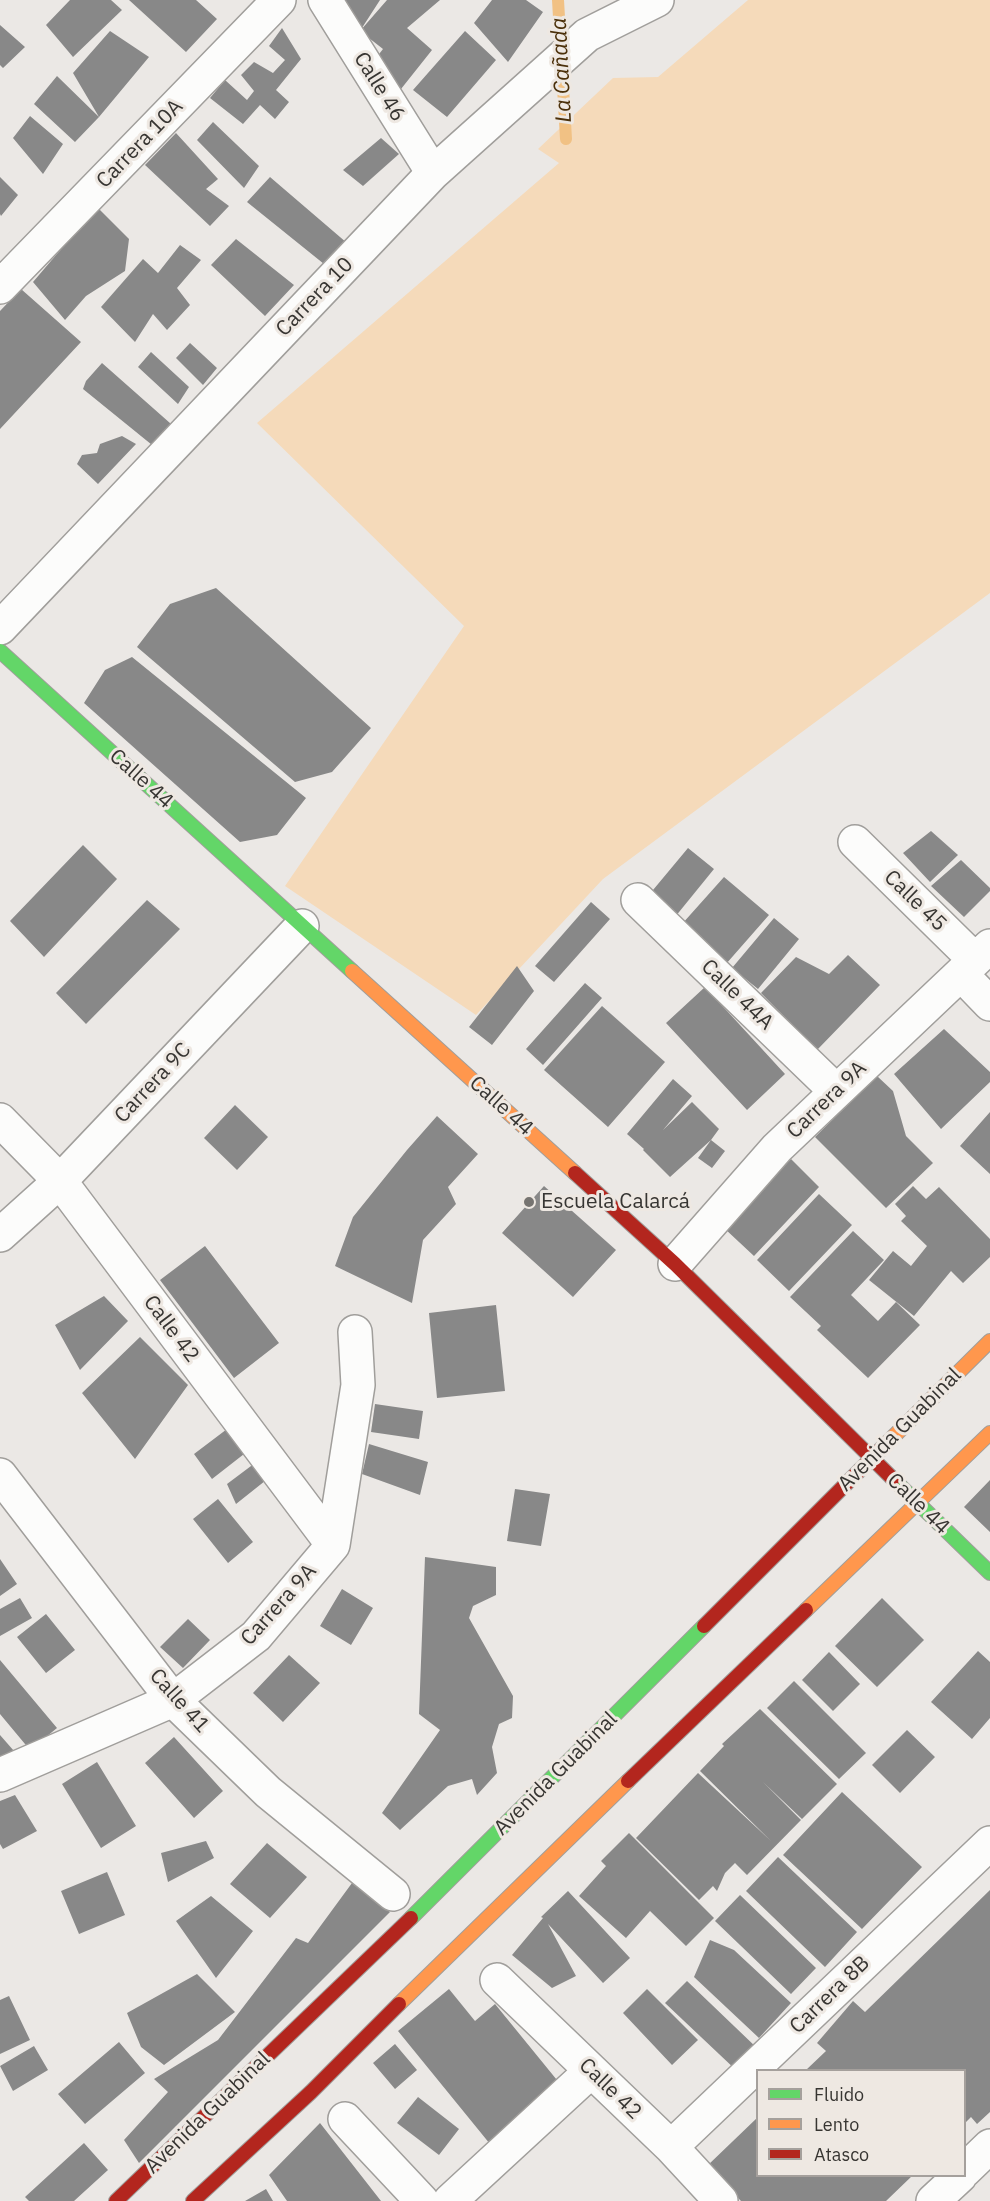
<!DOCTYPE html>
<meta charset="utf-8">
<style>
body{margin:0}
#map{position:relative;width:990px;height:2201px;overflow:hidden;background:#ebe8e5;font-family:"IBM Plex Sans",sans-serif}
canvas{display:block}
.legend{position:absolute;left:756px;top:2069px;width:210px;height:108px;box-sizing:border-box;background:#eee8e2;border:2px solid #a5a09c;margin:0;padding:8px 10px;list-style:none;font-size:18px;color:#373532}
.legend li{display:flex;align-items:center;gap:12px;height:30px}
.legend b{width:30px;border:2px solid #a5a09c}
</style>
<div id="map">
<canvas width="990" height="2201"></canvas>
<ul class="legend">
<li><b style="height:8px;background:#63d668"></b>Fluido</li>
<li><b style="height:8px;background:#ff974d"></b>Lento</li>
<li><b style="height:8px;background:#b3261e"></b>Atasco</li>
</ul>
</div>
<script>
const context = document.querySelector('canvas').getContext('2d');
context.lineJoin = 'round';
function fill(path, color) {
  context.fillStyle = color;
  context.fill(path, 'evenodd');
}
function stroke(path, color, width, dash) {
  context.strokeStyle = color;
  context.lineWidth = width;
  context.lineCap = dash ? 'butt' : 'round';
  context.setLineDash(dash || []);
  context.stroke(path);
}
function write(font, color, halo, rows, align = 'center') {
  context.font = font + ' "IBM Plex Sans",sans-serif';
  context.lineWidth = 6;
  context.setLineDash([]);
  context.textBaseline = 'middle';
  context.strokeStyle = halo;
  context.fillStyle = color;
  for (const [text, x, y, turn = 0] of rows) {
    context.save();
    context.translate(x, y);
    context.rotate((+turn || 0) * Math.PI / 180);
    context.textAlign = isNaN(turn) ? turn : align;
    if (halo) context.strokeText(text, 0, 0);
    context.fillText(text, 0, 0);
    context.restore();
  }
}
const green = new Path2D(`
 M 748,0 L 990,0 L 990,593 L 603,879 L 476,1015 L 285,886 L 464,626 L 257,423 L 559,163 L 538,149 L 613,78 L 658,77 Z`);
const stream = new Path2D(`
 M 558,0 L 566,139`);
const building = new Path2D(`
 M 70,0 L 111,0 L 122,10 L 73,57 L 46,25 Z
 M 129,0 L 196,0 L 217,19 L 186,52 Z
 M 337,0 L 380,0 L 360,31 L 387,0 L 440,0 L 407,28 L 432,50 L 401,89 L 387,69 L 376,58 L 383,49 L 360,31 Z
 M 492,0 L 526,0 L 543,12 L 508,62 L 474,23 Z
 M 0,25 L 25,47 L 3,68 L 0,65 Z
 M 282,28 L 301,59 L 276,90 L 289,102 L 275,119 L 260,105 L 243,124 L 210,98 L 225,80 L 247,100 L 254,91 L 241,75 L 254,62 L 273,73 L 285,60 L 269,46 Z
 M 110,31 L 149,57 L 99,117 L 73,73 Z
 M 465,31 L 496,60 L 447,117 L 413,90 Z
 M 57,76 L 99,117 L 75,142 L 34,104 Z
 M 30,116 L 63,144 L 43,174 L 13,138 Z
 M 213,122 L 259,166 L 244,188 L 197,140 Z
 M 176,133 L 218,179 L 206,189 L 229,206 L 210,226 L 145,165 Z
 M 381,138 L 399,154 L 363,186 L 343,170 Z
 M 0,177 L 18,195 L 1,216 L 0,214 Z
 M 270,177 L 347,243 L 324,264 L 247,202 Z
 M 97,207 L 129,239 L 125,271 L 86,296 L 65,320 L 33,282 Z
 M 236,239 L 294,285 L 265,316 L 211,265 Z
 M 180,245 L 201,260 L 177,288 L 190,305 L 167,330 L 153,314 L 135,342 L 101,307 L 143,259 L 158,273 Z
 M 21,289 L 81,342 L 0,429 L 0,311 Z
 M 190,343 L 217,368 L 203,385 L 176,358 Z
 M 151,352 L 189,387 L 178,404 L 138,367 Z
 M 102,363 L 179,431 L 157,449 L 83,389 L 86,381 Z
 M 122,436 L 136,444 L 98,484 L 77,464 L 82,455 L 97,453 L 100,444 Z
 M 216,588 L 371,728 L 332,772 L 295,782 L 137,647 L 170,604 Z
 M 132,657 L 306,798 L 277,835 L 240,842 L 84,703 L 105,670 Z
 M 931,831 L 958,855 L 930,882 L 903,853 Z
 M 83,845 L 117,879 L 44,957 L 10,921 Z
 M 688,848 L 714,869 L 675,917 L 648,896 Z
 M 961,860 L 990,888 L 990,891 L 964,917 L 931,886 Z
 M 724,877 L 769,915 L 726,964 L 682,924 Z
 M 147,900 L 180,929 L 86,1024 L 56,993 Z
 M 591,902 L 610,919 L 554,982 L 535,966 Z
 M 774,918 L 799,939 L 758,989 L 732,968 Z
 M 848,955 L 880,985 L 817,1050 L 761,993 L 796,957 L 829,974 Z
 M 517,966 L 534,991 L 492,1045 L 469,1027 Z
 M 585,983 L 602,998 L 543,1065 L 526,1049 Z
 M 705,987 L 785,1074 L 747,1110 L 666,1023 Z
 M 602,1006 L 665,1062 L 608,1127 L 544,1070 Z
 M 944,1029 L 990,1072 L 990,1082 L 941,1129 L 894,1074 Z
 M 877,1076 L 893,1091 L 906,1136 L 933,1163 L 886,1208 L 815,1137 Z
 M 673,1079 L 692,1096 L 663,1130 L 692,1102 L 719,1129 L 711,1140 L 670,1177 L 643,1150 L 644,1149 L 627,1134 Z
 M 235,1105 L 268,1137 L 237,1170 L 204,1138 Z
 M 990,1112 L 990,1174 L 960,1146 Z
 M 437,1116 L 478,1154 L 448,1187 L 456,1204 L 423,1240 L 412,1303 L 335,1266 L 353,1217 L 407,1150 Z
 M 711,1140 L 725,1151 L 712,1168 L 698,1158 Z
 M 791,1159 L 819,1187 L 754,1256 L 724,1228 Z
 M 544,1186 L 616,1250 L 573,1297 L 502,1233 Z
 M 913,1186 L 926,1199 L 939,1187 L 990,1239 L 990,1257 L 963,1283 L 951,1271 L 914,1316 L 869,1280 L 893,1251 L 911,1266 L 927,1246 L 901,1221 L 906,1216 L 895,1204 Z
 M 819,1194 L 852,1225 L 789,1291 L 757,1260 Z
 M 853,1231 L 884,1260 L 851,1295 L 878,1321 L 896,1302 L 920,1325 L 868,1378 L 817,1330 L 821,1326 L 790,1297 Z
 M 205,1246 L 279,1343 L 234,1378 L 160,1280 Z
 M 104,1296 L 128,1321 L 80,1370 L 55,1325 Z
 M 496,1305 L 505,1391 L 437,1398 L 429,1313 Z
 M 140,1337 L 188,1385 L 135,1459 L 82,1393 Z
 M 375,1404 L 423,1411 L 419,1439 L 371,1432 Z
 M 235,1423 L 253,1447 L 212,1479 L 194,1454 Z
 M 369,1444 L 428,1462 L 420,1495 L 362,1474 Z
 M 263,1457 L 275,1473 L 236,1504 L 227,1484 Z
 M 990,1480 L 990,1532 L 964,1507 Z
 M 515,1489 L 550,1494 L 541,1546 L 507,1541 Z
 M 218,1499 L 253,1542 L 228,1563 L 193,1519 Z
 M 425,1557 L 496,1567 L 496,1595 L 473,1606 L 469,1618 L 513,1696 L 512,1718 L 499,1724 L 492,1747 L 497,1773 L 477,1795 L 472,1779 L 448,1786 L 400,1830 L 382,1813 L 440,1730 L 419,1714 Z
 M 0,1559 L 17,1584 L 0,1596 Z
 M 342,1589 L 373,1608 L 351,1645 L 320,1626 Z
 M 20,1598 L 32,1618 L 0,1636 L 0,1609 Z
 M 882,1598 L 924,1640 L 877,1687 L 835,1646 Z
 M 46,1614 L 75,1650 L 46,1673 L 17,1637 Z
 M 188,1619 L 210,1640 L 183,1668 L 160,1647 Z
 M 978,1651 L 990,1662 L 990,1718 L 972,1739 L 931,1702 Z
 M 829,1652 L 860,1684 L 833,1711 L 802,1680 Z
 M 289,1655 L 320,1683 L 283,1722 L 253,1693 Z
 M 0,1660 L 57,1728 L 30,1750 L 0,1714 Z
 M 794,1681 L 866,1753 L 839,1779 L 767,1708 Z
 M 760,1709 L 837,1784 L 802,1819 L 763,1782 L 801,1820 L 747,1875 L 735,1863 L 725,1873 L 717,1891 L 713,1886 L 699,1900 L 636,1838 L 698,1773 L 771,1841 L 700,1771 L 724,1746 L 722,1744 Z
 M 907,1730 L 935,1757 L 900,1793 L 872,1765 Z
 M 0,1735 L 14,1751 L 0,1758 Z
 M 174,1737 L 223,1791 L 194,1818 L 145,1763 Z
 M 97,1762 L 136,1826 L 101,1848 L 62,1784 Z
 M 842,1792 L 922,1867 L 862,1929 L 783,1855 Z
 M 15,1795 L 37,1831 L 3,1849 L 0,1844 L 0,1801 Z
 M 629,1833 L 714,1918 L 686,1946 L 650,1911 L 626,1938 L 579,1896 L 606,1866 L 601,1861 Z
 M 206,1841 L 214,1858 L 168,1882 L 161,1853 Z
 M 267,1843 L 307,1877 L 270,1918 L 230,1884 Z
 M 778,1857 L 857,1932 L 825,1967 L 746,1891 Z
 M 107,1872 L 125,1915 L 79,1934 L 61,1891 Z
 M 352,1883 L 390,1912 L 139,2163 L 124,2140 L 168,2092 L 154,2079 L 218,2040 L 296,1938 L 308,1943 Z
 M 990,1890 L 990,2112 L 977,2124 L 971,2117 L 964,2124 L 964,2070 L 806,2070 L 826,2051 L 817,2043 L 853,2001 L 865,2012 Z
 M 568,1891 L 630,1958 L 603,1983 L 548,1924 L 576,1976 L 552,1988 L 512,1955 L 543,1918 L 541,1917 Z
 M 740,1895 L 816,1968 L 791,1994 L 715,1921 Z
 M 211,1896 L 253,1931 L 216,1978 L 176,1921 Z
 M 710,1940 L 734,1950 L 791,2003 L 759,2038 L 694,1977 Z
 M 197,1974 L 235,2012 L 164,2065 L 141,2047 L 127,2013 Z
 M 687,1981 L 758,2049 L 737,2071 L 665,2003 Z
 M 449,1989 L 475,2021 L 495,2004 L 561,2085 L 490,2144 L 398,2031 Z
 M 647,1989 L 698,2040 L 672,2065 L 623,2013 Z
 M 9,1996 L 30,2040 L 0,2054 L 0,2000 Z
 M 119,2042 L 145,2073 L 85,2124 L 58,2094 Z
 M 395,2044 L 417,2070 L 395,2089 L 373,2063 Z
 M 34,2046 L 48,2070 L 13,2091 L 0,2066 Z
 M 418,2097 L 459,2129 L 439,2155 L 397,2123 Z
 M 758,2117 L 758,2176 L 912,2176 L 886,2201 L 741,2201 L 707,2166 Z
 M 320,2123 L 381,2201 L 287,2201 L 269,2175 Z
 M 84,2143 L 108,2170 L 74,2201 L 29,2201 L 25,2197 Z
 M 266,2189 L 273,2201 L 245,2201 Z`);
const street = new Path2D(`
 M 325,0 L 433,173
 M 0,287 L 279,0
 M 0,628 L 433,173 L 587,35 L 657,0
 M 855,842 L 975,960
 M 638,900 L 836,1091
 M 961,974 L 990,1004
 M 0,1120 L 60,1181 L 333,1545
 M 0,1235 L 60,1181 L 302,926
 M 675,1264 L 777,1148 L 990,946
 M 0,1475 L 173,1700 L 268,1792 L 393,1894
 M 0,1775 L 173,1700 L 256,1636 L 333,1545 L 358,1385 L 355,1332
 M 497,1980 L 671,2147 L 721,2201
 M 345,2119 L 422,2201
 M 671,2147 L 990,1843
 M 964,2171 L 990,2146
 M 450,2201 L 591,2071
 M 933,2201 L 960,2176`);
const fast = new Path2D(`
 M 0,651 L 352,971
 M 893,1479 L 990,1573
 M 411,1918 L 704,1626`);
const slow = new Path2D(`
 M 352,971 L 575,1173
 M 885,1445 L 990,1341
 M 806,1610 L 990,1433
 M 399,2004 L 628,1781`);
const jam = new Path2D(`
 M 575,1173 L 675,1264 L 893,1479
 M 704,1626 L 885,1445
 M 628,1781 L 806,1610
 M 116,2201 L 411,1918
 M 193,2201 L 311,2092 L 399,2004`);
const markers = [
 [529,1202,6,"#767471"]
];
const streetNames = [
 ["Calle 46",379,87,58],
 ["Carrera 10A",140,144,-46],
 ["Carrera 10",315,297,-46],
 ["Calle 44",141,779,42],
 ["Calle 45",915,901,44],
 ["Calle 44A",737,995,44],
 ["Carrera 9C",153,1083,-47],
 ["Carrera 9A",827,1100,-44],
 ["Calle 44",501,1106,42],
 ["Calle 42",171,1329,53],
 ["Avenida Guabinal",900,1430,-45],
 ["Calle 44",918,1504,44],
 ["Carrera 9A",279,1605,-48],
 ["Calle 41",179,1701,48],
 ["Avenida Guabinal",556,1774,-45],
 ["Carrera 8B",830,1995,-44],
 ["Calle 42",610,2089,44],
 ["Avenida Guabinal",208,2113,-44]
];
const poiNames = [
 ["Escuela Calarcá",541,1202]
];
const waterNames = [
 ["La Cañada",562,70,-93]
];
fill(green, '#f5daba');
stroke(stream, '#f1c184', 12);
fill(building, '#888');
stroke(street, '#a09e9b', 36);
stroke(fast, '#a09e9b', 16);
stroke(slow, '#a09e9b', 16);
stroke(jam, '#a09e9b', 16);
stroke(street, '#fcfcfb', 33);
stroke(fast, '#63d668', 14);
stroke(slow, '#ff974d', 14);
stroke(jam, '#b3261e', 14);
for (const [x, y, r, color] of markers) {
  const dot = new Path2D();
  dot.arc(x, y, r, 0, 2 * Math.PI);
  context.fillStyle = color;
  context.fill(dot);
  stroke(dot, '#eee8e2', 2);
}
write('21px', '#373532', '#eee8e2', streetNames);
write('21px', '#373532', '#eee8e2', poiNames, 'left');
write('italic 22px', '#4b300a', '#eee8e2', waterNames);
</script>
